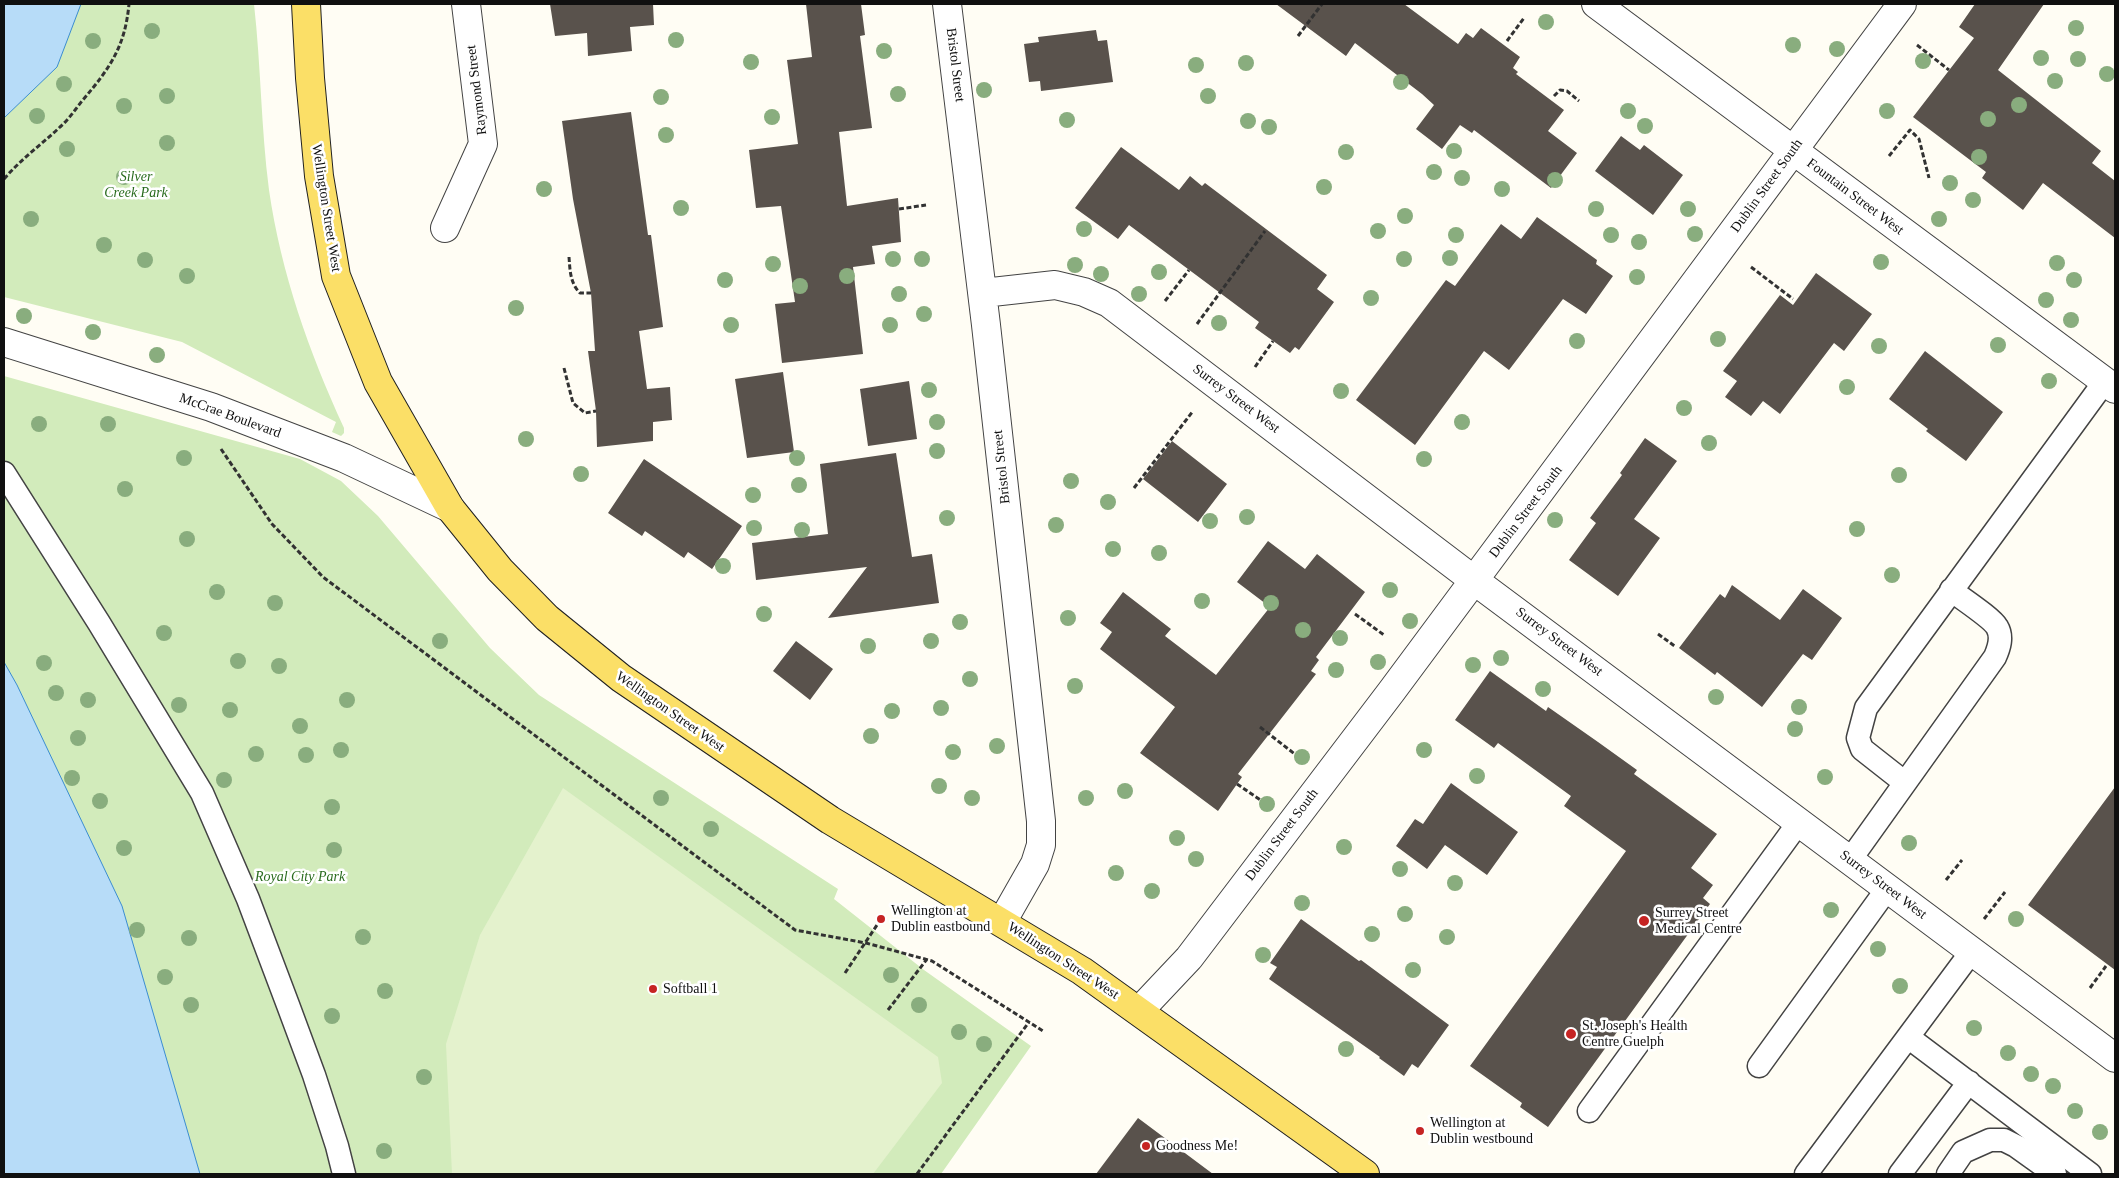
<!DOCTYPE html>
<style>
body{margin:0}
#map{position:relative;width:2119px;height:1178px;overflow:hidden;background:#fffdf4;font-family:"Times New Roman",serif}
canvas{display:block}
.frame{position:absolute;inset:0;border:5px solid #101010;pointer-events:none}
</style>
<div id="map">
<canvas width="2119" height="1178"></canvas>
<div class="frame"></div>
</div>
<script>
const context = document.querySelector('canvas').getContext('2d');
context.lineJoin = 'round';
function fill(path, color) {
  context.fillStyle = color;
  context.fill(path, 'evenodd');
}
function stroke(path, color, width, dash) {
  context.strokeStyle = color;
  context.lineWidth = width;
  context.lineCap = dash ? 'butt' : 'round';
  context.setLineDash(dash || []);
  context.stroke(path);
}
function write(font, color, halo, rows, align = 'center') {
  context.font = font + ' "Times New Roman",serif';
  context.lineWidth = 5;
  context.setLineDash([]);
  context.textBaseline = 'middle';
  context.strokeStyle = halo;
  context.fillStyle = color;
  for (const [text, x, y, turn = 0] of rows) {
    context.save();
    context.translate(x, y);
    context.rotate((+turn || 0) * Math.PI / 180);
    context.textAlign = isNaN(turn) ? turn : align;
    if (halo) context.strokeText(text, 0, 0);
    context.fillText(text, 0, 0);
    context.restore();
  }
}
const green = new Path2D(`
 M 4,4 L 254,4 C 261,66 261,128 269,190 C 281,273 309,352 344,428 L 344,433 L 341,436 L 332,432 L 336,422 L 182,342 L 4,297 Z
 M 4,376 L 300,459 L 341,481 L 378,516 L 490,648 L 539,695 L 838,889 L 834,899 L 924,970 L 1031,1046 L 941,1174 L 4,1174 Z`);
const pitch = new Path2D(`
 M 563,788 L 938,1057 L 942,1083 L 873,1174 L 452,1174 L 446,1044 L 480,935 Z`);
const water = new Path2D(`
 M 4,4 L 81,4 L 57,67 L 4,118 Z
 M 4,662 L 17,685 L 122,906 L 200,1174 L 4,1174 Z`);
const building = new Path2D(`
 M 550,4 L 653,4 L 654,25 L 630,27 L 632,51 L 588,56 L 587,33 L 555,36 Z
 M 806,4 L 861,4 L 865,35 L 860,36 L 872,128 L 839,132 L 847,206 L 898,198 L 901,242 L 872,246 L 875,264 L 853,267 L 863,354 L 782,363 L 775,304 L 795,302 L 781,206 L 756,208 L 749,150 L 798,144 L 787,60 L 812,57 Z
 M 1276,4 L 1404,4 L 1458,44 L 1466,33 L 1473,38 L 1481,28 L 1520,57 L 1513,68 L 1518,72 L 1516,74 L 1564,110 L 1548,131 L 1577,153 L 1551,188 L 1474,130 L 1472,133 L 1460,125 L 1442,149 L 1416,129 L 1434,105 L 1422,94 L 1355,43 L 1346,56 Z
 M 1975,4 L 2044,4 L 1998,70 L 2101,151 L 2092,163 L 2115,181 L 2115,238 L 2043,183 L 2023,210 L 1982,178 L 1986,172 L 1913,117 L 1974,38 L 1959,27 Z
 M 1096,30 L 1098,41 L 1107,40 L 1113,82 L 1041,91 L 1040,81 L 1029,82 L 1024,44 L 1039,42 L 1038,37 Z
 M 631,112 L 648,235 L 651,235 L 663,327 L 639,331 L 647,389 L 670,387 L 672,420 L 653,422 L 653,441 L 597,447 L 596,411 L 588,351 L 595,351 L 591,293 L 573,199 L 562,121 Z
 M 1621,136 L 1640,150 L 1644,145 L 1683,175 L 1653,215 L 1595,171 Z
 M 1121,147 L 1179,190 L 1190,176 L 1202,186 L 1205,183 L 1327,275 L 1317,289 L 1334,302 L 1299,350 L 1295,347 L 1290,353 L 1255,328 L 1259,322 L 1129,225 L 1118,239 L 1075,208 Z
 M 1537,217 L 1597,260 L 1596,264 L 1613,276 L 1586,314 L 1563,299 L 1509,370 L 1484,351 L 1415,445 L 1356,400 L 1446,280 L 1455,286 L 1501,224 L 1521,239 Z
 M 1816,273 L 1872,314 L 1844,351 L 1834,343 L 1780,414 L 1763,401 L 1751,416 L 1725,397 L 1737,381 L 1723,371 L 1780,295 L 1793,305 Z
 M 1925,351 L 2003,412 L 1966,461 L 1926,431 L 1928,429 L 1889,399 Z
 M 783,372 L 794,452 L 747,458 L 735,379 Z
 M 909,381 L 917,439 L 868,446 L 860,389 Z
 M 1645,438 L 1677,461 L 1634,519 L 1660,538 L 1618,596 L 1569,560 L 1596,523 L 1590,518 L 1622,475 L 1620,473 Z
 M 1172,441 L 1227,484 L 1198,522 L 1143,479 Z
 M 896,453 L 912,557 L 932,554 L 939,603 L 828,618 L 867,567 L 756,580 L 752,543 L 828,534 L 820,464 Z
 M 644,459 L 742,526 L 712,569 L 688,552 L 684,558 L 645,531 L 642,536 L 608,513 Z
 M 1268,541 L 1305,569 L 1317,554 L 1365,592 L 1316,657 L 1319,660 L 1311,671 L 1316,674 L 1238,774 L 1242,777 L 1218,811 L 1140,753 L 1175,707 L 1100,649 L 1112,632 L 1100,623 L 1123,592 L 1171,629 L 1165,636 L 1216,675 L 1270,607 L 1237,582 Z
 M 1732,585 L 1780,620 L 1803,589 L 1842,618 L 1812,660 L 1803,654 L 1762,707 L 1717,672 L 1715,675 L 1679,648 L 1720,594 L 1725,598 Z
 M 796,641 L 833,669 L 810,700 L 773,671 Z
 M 1490,671 L 1546,711 L 1548,707 L 1598,742 L 1637,770 L 1634,774 L 1717,834 L 1691,868 L 1713,885 L 1703,898 L 1710,904 L 1548,1127 L 1520,1107 L 1522,1103 L 1470,1066 L 1626,851 L 1564,806 L 1571,796 L 1498,743 L 1494,748 L 1455,720 Z
 M 1451,783 L 1518,832 L 1487,875 L 1445,845 L 1427,869 L 1396,846 L 1415,819 L 1423,824 Z
 M 2115,787 L 2115,970 L 2028,905 Z
 M 1301,919 L 1359,961 L 1361,960 L 1449,1025 L 1418,1068 L 1412,1064 L 1404,1076 L 1379,1058 L 1380,1057 L 1269,979 L 1277,967 L 1270,963 Z
 M 1138,1118 L 1213,1174 L 1096,1174 Z`);
const path = new Path2D(`
 M 1298,36 L 1322,4
 M 1507,41 L 1524,18
 M 1917,45 L 1949,70
 M 1554,96 L 1560,90 L 1567,91 L 1579,101
 M 1889,156 L 1910,130 L 1919,139 L 1929,178
 M 4,179 C 21,159 41,145 60,127 C 68,120 75,110 82,101 C 110,68 125,47 129,4
 M 899,209 L 926,205
 M 569,257 C 570,270 570,283 580,293 L 591,293
 M 1751,267 L 1793,299
 M 1165,301 L 1189,270
 M 1197,324 L 1265,231
 M 1255,367 L 1273,341
 M 564,368 L 573,403 L 585,413 L 596,411
 M 221,449 L 272,524 L 323,577 L 795,930 L 866,943 L 932,961 L 1043,1031
 M 1134,488 L 1193,411
 M 1355,614 L 1384,635
 M 1658,634 L 1676,647
 M 1260,727 L 1296,755
 M 1237,784 L 1262,801
 M 1946,880 L 1962,860
 M 1984,919 L 2005,892
 M 845,973 L 881,919
 M 2090,988 L 2106,966
 M 888,1010 L 927,959
 M 917,1174 L 1029,1022`);
const service = new Path2D(`
 M 4,473 L 99,623 L 202,793 L 248,899 L 288,1005 L 314,1075 L 337,1146 L 344,1174
 M 1904,782 L 1862,749 L 1858,738 L 1866,708 L 2105,381
 M 1850,860 L 1995,657 C 1999,648 2003,637 1997,627 C 1992,618 1961,598 1951,590
 M 1908,1037 L 2090,1174
 M 1759,1066 L 1887,889
 M 1589,1111 L 1799,822
 M 1806,1174 L 1972,951
 M 1900,1174 L 1969,1082
 M 1948,1174 L 1963,1152 L 1990,1140 L 2004,1140 L 2016,1146 L 2055,1174`);
const minor = new Path2D(`
 M 947,4 L 986,325 L 1041,821 L 1041,845 L 1035,864 L 1002,922
 M 1596,4 L 2115,389
 M 445,228 L 483,144 L 466,4
 M 983,293 L 1055,285 L 1084,292 L 1109,303 L 1475,581 L 2115,1058
 M 4,342 L 211,407 L 344,458 L 450,508
 M 1139,1011 L 1189,958 L 1391,692 L 1902,4`);
const primary = new Path2D(`
 M 306,4 L 310,78 L 319,176 L 336,276 L 378,382 L 450,508 L 500,570 L 547,618 L 621,678 L 830,820 L 1082,971 L 1365,1174`);
const trees = [
 [1546,22],
 [2076,28],
 [152,31],
 [676,40],
 [93,41],
 [1793,45],
 [1837,49],
 [884,51],
 [2041,58],
 [2078,59],
 [1923,61],
 [751,62],
 [1246,63],
 [1196,65],
 [2107,74],
 [2055,81],
 [1401,82],
 [64,84],
 [984,90],
 [898,94],
 [167,96],
 [1208,96],
 [661,97],
 [2019,105],
 [124,106],
 [1628,111],
 [1887,111],
 [37,116],
 [772,117],
 [1988,119],
 [1067,120],
 [1248,121],
 [1645,126],
 [1269,127],
 [666,135],
 [167,143],
 [67,149],
 [1454,151],
 [1346,152],
 [1979,157],
 [1434,172],
 [124,177],
 [1462,178],
 [1555,180],
 [1950,183],
 [1324,187],
 [544,189],
 [1502,189],
 [1973,200],
 [681,208],
 [1596,209],
 [1688,209],
 [1405,216],
 [31,219],
 [1939,219],
 [1084,229],
 [1378,231],
 [1695,234],
 [1456,235],
 [1611,235],
 [1639,242],
 [104,245],
 [1450,258],
 [893,259],
 [922,259],
 [1404,259],
 [145,260],
 [1881,262],
 [2057,263],
 [773,264],
 [1075,265],
 [1159,272],
 [1101,274],
 [187,276],
 [847,276],
 [1637,277],
 [725,280],
 [2074,280],
 [800,286],
 [899,294],
 [1139,294],
 [1371,298],
 [2046,300],
 [516,308],
 [924,314],
 [24,316],
 [2071,320],
 [1219,323],
 [731,325],
 [890,325],
 [93,332],
 [1718,339],
 [1577,341],
 [1998,345],
 [1879,346],
 [157,355],
 [2049,381],
 [1847,387],
 [929,390],
 [1341,391],
 [1684,408],
 [937,422],
 [1462,422],
 [39,424],
 [108,424],
 [526,439],
 [1709,443],
 [937,451],
 [184,458],
 [797,458],
 [1424,459],
 [581,474],
 [1899,475],
 [1071,481],
 [799,485],
 [125,489],
 [753,495],
 [1108,502],
 [1247,517],
 [947,518],
 [1555,520],
 [1210,521],
 [1056,525],
 [754,528],
 [1857,529],
 [802,530],
 [187,539],
 [1113,549],
 [1159,553],
 [723,566],
 [1892,575],
 [1390,590],
 [217,592],
 [1202,601],
 [275,603],
 [1271,603],
 [764,614],
 [1068,618],
 [1410,621],
 [960,622],
 [1303,630],
 [164,633],
 [1340,638],
 [440,641],
 [931,641],
 [868,646],
 [1501,658],
 [238,661],
 [1378,662],
 [44,663],
 [1473,665],
 [279,666],
 [1336,670],
 [970,679],
 [1075,686],
 [1543,689],
 [56,693],
 [1716,697],
 [88,700],
 [347,700],
 [179,705],
 [1799,707],
 [941,708],
 [230,710],
 [892,711],
 [300,726],
 [1795,729],
 [871,736],
 [78,738],
 [997,746],
 [341,750],
 [1424,750],
 [953,752],
 [256,754],
 [306,755],
 [1302,757],
 [1477,776],
 [1825,777],
 [72,778],
 [224,780],
 [939,786],
 [1125,791],
 [661,798],
 [972,798],
 [1086,798],
 [100,801],
 [1267,804],
 [332,807],
 [711,829],
 [1177,838],
 [1909,843],
 [1344,847],
 [124,848],
 [334,850],
 [1196,859],
 [1400,869],
 [1116,873],
 [1455,883],
 [1152,891],
 [1302,903],
 [1831,910],
 [1405,914],
 [2016,919],
 [137,930],
 [1372,934],
 [363,937],
 [1447,937],
 [189,938],
 [1878,949],
 [1263,955],
 [1413,970],
 [891,975],
 [165,977],
 [1900,986],
 [385,991],
 [191,1005],
 [919,1005],
 [332,1016],
 [1974,1028],
 [959,1032],
 [984,1044],
 [1346,1049],
 [2008,1053],
 [2031,1074],
 [424,1077],
 [2053,1086],
 [2075,1111],
 [2100,1132],
 [384,1151]
];
const markers = [
 [881,919,5,"#c62423"],
 [1644,921,6,"#c62423"],
 [653,989,5,"#c62423"],
 [1571,1034,6,"#c62423"],
 [1420,1131,5,"#c62423"],
 [1146,1146,5,"#c62423"]
];
const streetNames = [
 ["Bristol Street",955,65,83],
 ["Raymond Street",477,90,-97],
 ["Dublin Street South",1767,186,-54],
 ["Fountain Street West",1855,197,37],
 ["Wellington Street West",326,208,81],
 ["Surrey Street West",1236,399,37],
 ["McCrae Boulevard",230,416,20],
 ["Bristol Street",1002,467,-96],
 ["Dublin Street South",1526,512,-53],
 ["Surrey Street West",1559,642,37],
 ["Wellington Street West",670,712,35],
 ["Dublin Street South",1282,835,-53],
 ["Surrey Street West",1883,885,37],
 ["Wellington Street West",1063,961,33]
];
const parkNames = [
 ["Silver",136,177],
 ["Creek Park",136,193],
 ["Royal City Park",300,877]
];
const poiNames = [
 ["Wellington at",891,911],
 ["Dublin eastbound",891,927],
 ["Surrey Street",1655,913],
 ["Medical Centre",1655,929],
 ["Softball 1",663,989],
 ["St. Joseph's Health",1582,1026],
 ["Centre Guelph",1582,1042],
 ["Wellington at",1430,1123],
 ["Dublin westbound",1430,1139],
 ["Goodness Me!",1156,1146]
];
fill(green, '#d2ebbb');
fill(pitch, '#e4f2cd');
fill(water, '#b7dcf8');
stroke(water, '#3b8dd1', 1);
fill(building, '#59524c');
stroke(service, '#434343', 25);
stroke(minor, '#434343', 30);
stroke(primary, '#212121', 30);
stroke(path, '#323232', 3, [5, 2.5]);
stroke(service, '#fff', 22);
stroke(minor, '#fff', 28);
stroke(primary, '#fbdf67', 28);
context.fillStyle = '#89ad7e';
for (const [x, y] of trees) {
  context.beginPath();
  context.arc(x, y, 8, 0, 2 * Math.PI);
  context.fill();
}
for (const [x, y, r, color] of markers) {
  const dot = new Path2D();
  dot.arc(x, y, r, 0, 2 * Math.PI);
  context.fillStyle = color;
  context.fill(dot);
  stroke(dot, '#fff', 2);
}
write('14px', '#101010', '#fff', streetNames);
write('italic 14px', '#296b1d', '#fff', parkNames);
write('14px', '#101010', '#fff', poiNames, 'left');
</script>
